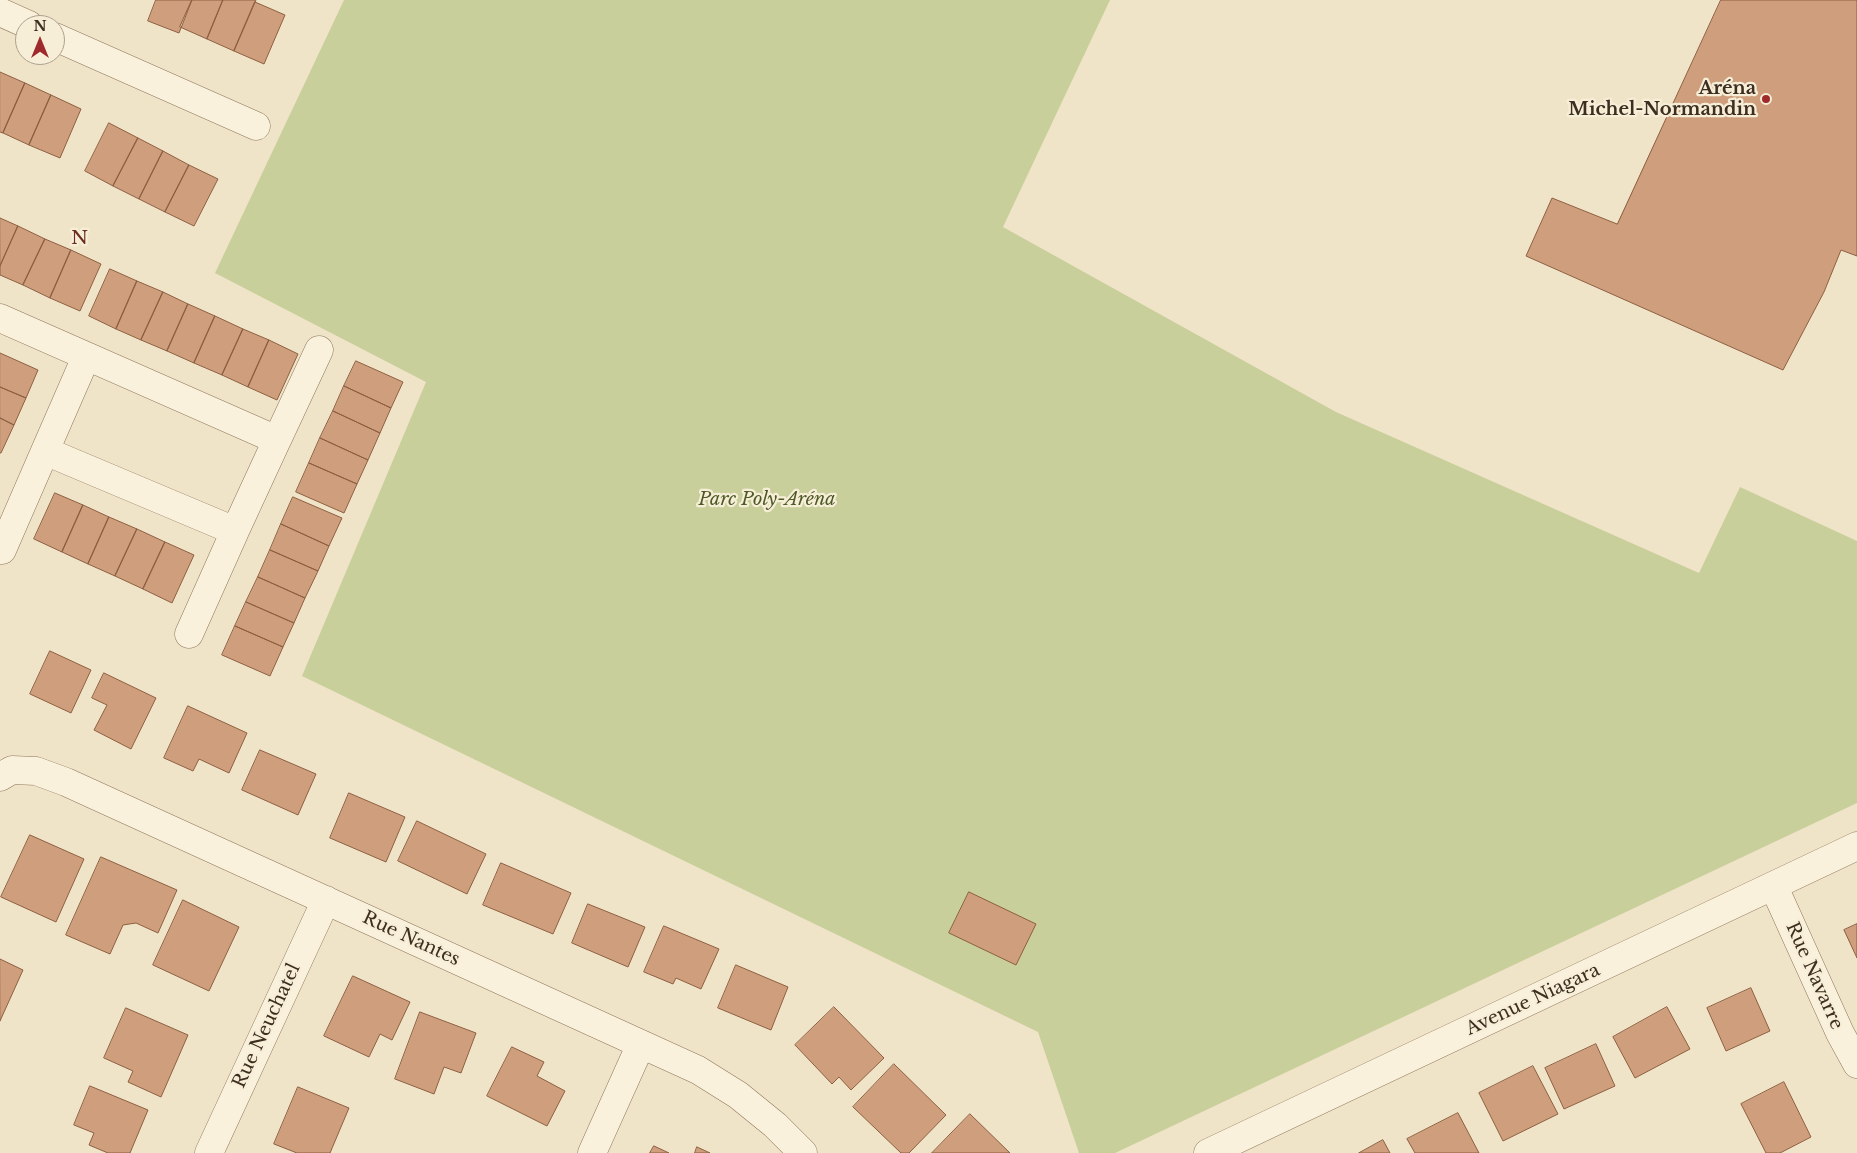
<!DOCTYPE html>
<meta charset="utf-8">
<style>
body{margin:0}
#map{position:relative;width:1857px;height:1153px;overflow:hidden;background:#f0e4c8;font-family:"Libre Baskerville",serif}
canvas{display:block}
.north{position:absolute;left:15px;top:15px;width:50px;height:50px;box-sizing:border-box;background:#f7eed8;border:1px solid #ada18e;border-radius:50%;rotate:0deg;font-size:14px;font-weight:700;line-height:20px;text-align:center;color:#3d2e20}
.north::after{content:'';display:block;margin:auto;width:18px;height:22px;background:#9e2a2b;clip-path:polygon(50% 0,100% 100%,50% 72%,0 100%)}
</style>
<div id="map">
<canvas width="1857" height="1153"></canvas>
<div class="north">N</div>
</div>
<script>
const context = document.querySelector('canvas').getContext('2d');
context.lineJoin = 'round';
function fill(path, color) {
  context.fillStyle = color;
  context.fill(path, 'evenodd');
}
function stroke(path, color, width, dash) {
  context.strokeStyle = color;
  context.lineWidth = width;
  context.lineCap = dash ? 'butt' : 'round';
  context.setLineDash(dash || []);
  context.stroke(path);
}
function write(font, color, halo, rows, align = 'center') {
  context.font = font + ' "Libre Baskerville",serif';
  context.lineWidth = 4.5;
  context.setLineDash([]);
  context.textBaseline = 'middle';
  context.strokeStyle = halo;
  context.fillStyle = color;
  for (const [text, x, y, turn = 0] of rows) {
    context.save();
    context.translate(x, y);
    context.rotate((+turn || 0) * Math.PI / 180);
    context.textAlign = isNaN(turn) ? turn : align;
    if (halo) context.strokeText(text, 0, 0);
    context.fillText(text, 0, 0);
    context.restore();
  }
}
const green = new Path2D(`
 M 344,0 L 1110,0 L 1003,227 L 1336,412 L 1699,573 L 1740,487 L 1857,541 L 1857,803 L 1115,1153 L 1079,1153 L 1038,1032 L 302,676 L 426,382 L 215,273 Z`);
const building = new Path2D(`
 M 156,0 L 192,0 L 179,33 L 148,21 Z
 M 192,0 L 223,0 L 207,39 L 180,27 Z
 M 223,0 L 256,0 L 234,51 L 207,39 Z
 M 1721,0 L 1857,0 L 1857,256 L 1841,250 L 1824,292 L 1783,370 L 1526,256 L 1552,198 L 1617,224 Z
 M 255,2 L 285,15 L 264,64 L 234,51 Z
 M 0,72 L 25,83 L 3,133 L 0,132 Z
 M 25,83 L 51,95 L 29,145 L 3,133 Z
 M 51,95 L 81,109 L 60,158 L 29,145 Z
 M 109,123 L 138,138 L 113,186 L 85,171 Z
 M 138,138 L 163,151 L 139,199 L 113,186 Z
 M 163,151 L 189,165 L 165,212 L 139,199 Z
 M 189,165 L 218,179 L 194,226 L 165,212 Z
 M 0,218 L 18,226 L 0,266 Z
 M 18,226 L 45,239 L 23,285 L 0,275 L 0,266 Z
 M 45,239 L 71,250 L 50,298 L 23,285 Z
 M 71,250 L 101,264 L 80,311 L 50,298 Z
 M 110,269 L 137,281 L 116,329 L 89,316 Z
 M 137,281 L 163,292 L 141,340 L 116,329 Z
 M 163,292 L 188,304 L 167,351 L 141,340 Z
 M 188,304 L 215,316 L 194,363 L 167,351 Z
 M 215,316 L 243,329 L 222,375 L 194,363 Z
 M 243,329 L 269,340 L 248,387 L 222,375 Z
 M 269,340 L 298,354 L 277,400 L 248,387 Z
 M 0,353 L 38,370 L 26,398 L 0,387 Z
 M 356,361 L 403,382 L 391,408 L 344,386 Z
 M 344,386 L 391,408 L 380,433 L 333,411 Z
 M 0,387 L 26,398 L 14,425 L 0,418 Z
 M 333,411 L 380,433 L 368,460 L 320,438 Z
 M 0,418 L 14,425 L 1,453 L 0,453 Z
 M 320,438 L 368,460 L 357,484 L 309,463 Z
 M 309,463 L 357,484 L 344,513 L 296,492 Z
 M 55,493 L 83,505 L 62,552 L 34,539 Z
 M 293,497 L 342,518 L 329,546 L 281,524 Z
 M 83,505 L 109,517 L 88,564 L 62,552 Z
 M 109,517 L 137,529 L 115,576 L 88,564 Z
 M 281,524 L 329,546 L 318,571 L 270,550 Z
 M 137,529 L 165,542 L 143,589 L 115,576 Z
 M 165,542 L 194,555 L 172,603 L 143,589 Z
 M 270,550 L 318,571 L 305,598 L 258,577 Z
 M 258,577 L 305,598 L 294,623 L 246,602 Z
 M 246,602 L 294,623 L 283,647 L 235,626 Z
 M 235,626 L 283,647 L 270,676 L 222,655 Z
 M 50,651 L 91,670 L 71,713 L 30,694 Z
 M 104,673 L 156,698 L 131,749 L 94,730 L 107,705 L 92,698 Z
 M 188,706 L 247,733 L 229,773 L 199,759 L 193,771 L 164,758 Z
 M 260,750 L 316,774 L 298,815 L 242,790 Z
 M 349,793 L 405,817 L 386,862 L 330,838 Z
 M 417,821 L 486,854 L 467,894 L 398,861 Z
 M 30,835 L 84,859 L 56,922 L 1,897 Z
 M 101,857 L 177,890 L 158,933 L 136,923 L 123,925 L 110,954 L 66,935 Z
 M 501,863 L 571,893 L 553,934 L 483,905 Z
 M 969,892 L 1036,924 L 1016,965 L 949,933 Z
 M 183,900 L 239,927 L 209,991 L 153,965 Z
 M 588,904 L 645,927 L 628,967 L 572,943 Z
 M 1857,924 L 1857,958 L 1844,930 Z
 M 664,926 L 719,949 L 701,989 L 676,978 L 673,984 L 644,972 Z
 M 0,959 L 23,970 L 0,1021 Z
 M 736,965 L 788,987 L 771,1030 L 718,1008 Z
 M 353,976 L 410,1002 L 392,1040 L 380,1034 L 369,1057 L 324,1036 Z
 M 1751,988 L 1770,1031 L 1726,1051 L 1707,1008 Z
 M 834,1007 L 884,1058 L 851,1090 L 839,1077 L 832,1084 L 795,1045 Z
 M 1667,1007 L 1690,1049 L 1635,1078 L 1613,1037 Z
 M 126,1008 L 188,1035 L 161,1097 L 128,1082 L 133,1071 L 104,1058 Z
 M 420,1012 L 476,1033 L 461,1073 L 444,1067 L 434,1094 L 395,1079 Z
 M 1596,1044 L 1615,1086 L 1564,1109 L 1545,1068 Z
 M 512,1047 L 544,1062 L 537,1076 L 565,1091 L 547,1126 L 487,1096 Z
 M 894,1064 L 946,1115 L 909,1153 L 901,1153 L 853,1107 Z
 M 1533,1066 L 1558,1114 L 1503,1141 L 1479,1093 Z
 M 1784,1082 L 1811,1137 L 1780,1153 L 1766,1153 L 1741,1104 Z
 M 90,1086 L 148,1110 L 130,1153 L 108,1153 L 89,1145 L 94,1133 L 74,1125 Z
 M 298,1087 L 349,1108 L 330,1153 L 297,1153 L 274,1144 Z
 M 1458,1113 L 1479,1153 L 1415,1153 L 1407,1139 Z
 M 970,1114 L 1010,1153 L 932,1153 Z
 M 1383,1140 L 1390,1153 L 1359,1153 Z
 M 654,1146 L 669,1153 L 650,1153 Z
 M 697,1147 L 710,1153 L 695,1153 Z`);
const minor = new Path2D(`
 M 0,12 L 29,25
 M 55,37 L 256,126
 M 0,318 L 277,440 L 235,531 L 45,451 L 86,357
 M 277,440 L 319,350
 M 2,550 L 45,451
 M 189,634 L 235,531
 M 0,777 L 12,770 L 36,771 L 66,782 L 698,1070 L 738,1095 L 775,1125 L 803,1153
 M 1774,887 L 1840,1033 L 1857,1064
 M 209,1153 L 326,900
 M 592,1153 L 641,1044
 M 1208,1153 L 1857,846`);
const markers = [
 [1766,99,5,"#9e2a2b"]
];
const poiNames = [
 ["Aréna",1756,89],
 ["Michel-Normandin",1756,110]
];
const parkNames = [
 ["Parc Poly-Aréna",767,500]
];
const streetNames = [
 ["Rue Nantes",411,939,25],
 ["Rue Navarre",1814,976,66],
 ["Avenue Niagara",1533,1000,-25],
 ["Rue Neuchatel",267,1026,-65]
];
const neighbourhoodNames = [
 ["N",80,239]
];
fill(green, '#c9cf9b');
fill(building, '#cf9f7d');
stroke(building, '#8d5f41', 1);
stroke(minor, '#8d765c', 29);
stroke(minor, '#faf1dc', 28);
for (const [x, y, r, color] of markers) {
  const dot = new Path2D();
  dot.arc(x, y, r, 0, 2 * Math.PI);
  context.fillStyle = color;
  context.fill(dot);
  stroke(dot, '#f7eed8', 2);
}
write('bold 18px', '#3d2e20', '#f7eed8', poiNames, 'right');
write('italic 18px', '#4d5a26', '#f7eed8', parkNames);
write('18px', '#3d2e20', '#f7eed8', streetNames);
context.letterSpacing = '1px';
write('19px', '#6b2e1e', '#f7eed8', neighbourhoodNames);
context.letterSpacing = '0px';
</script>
